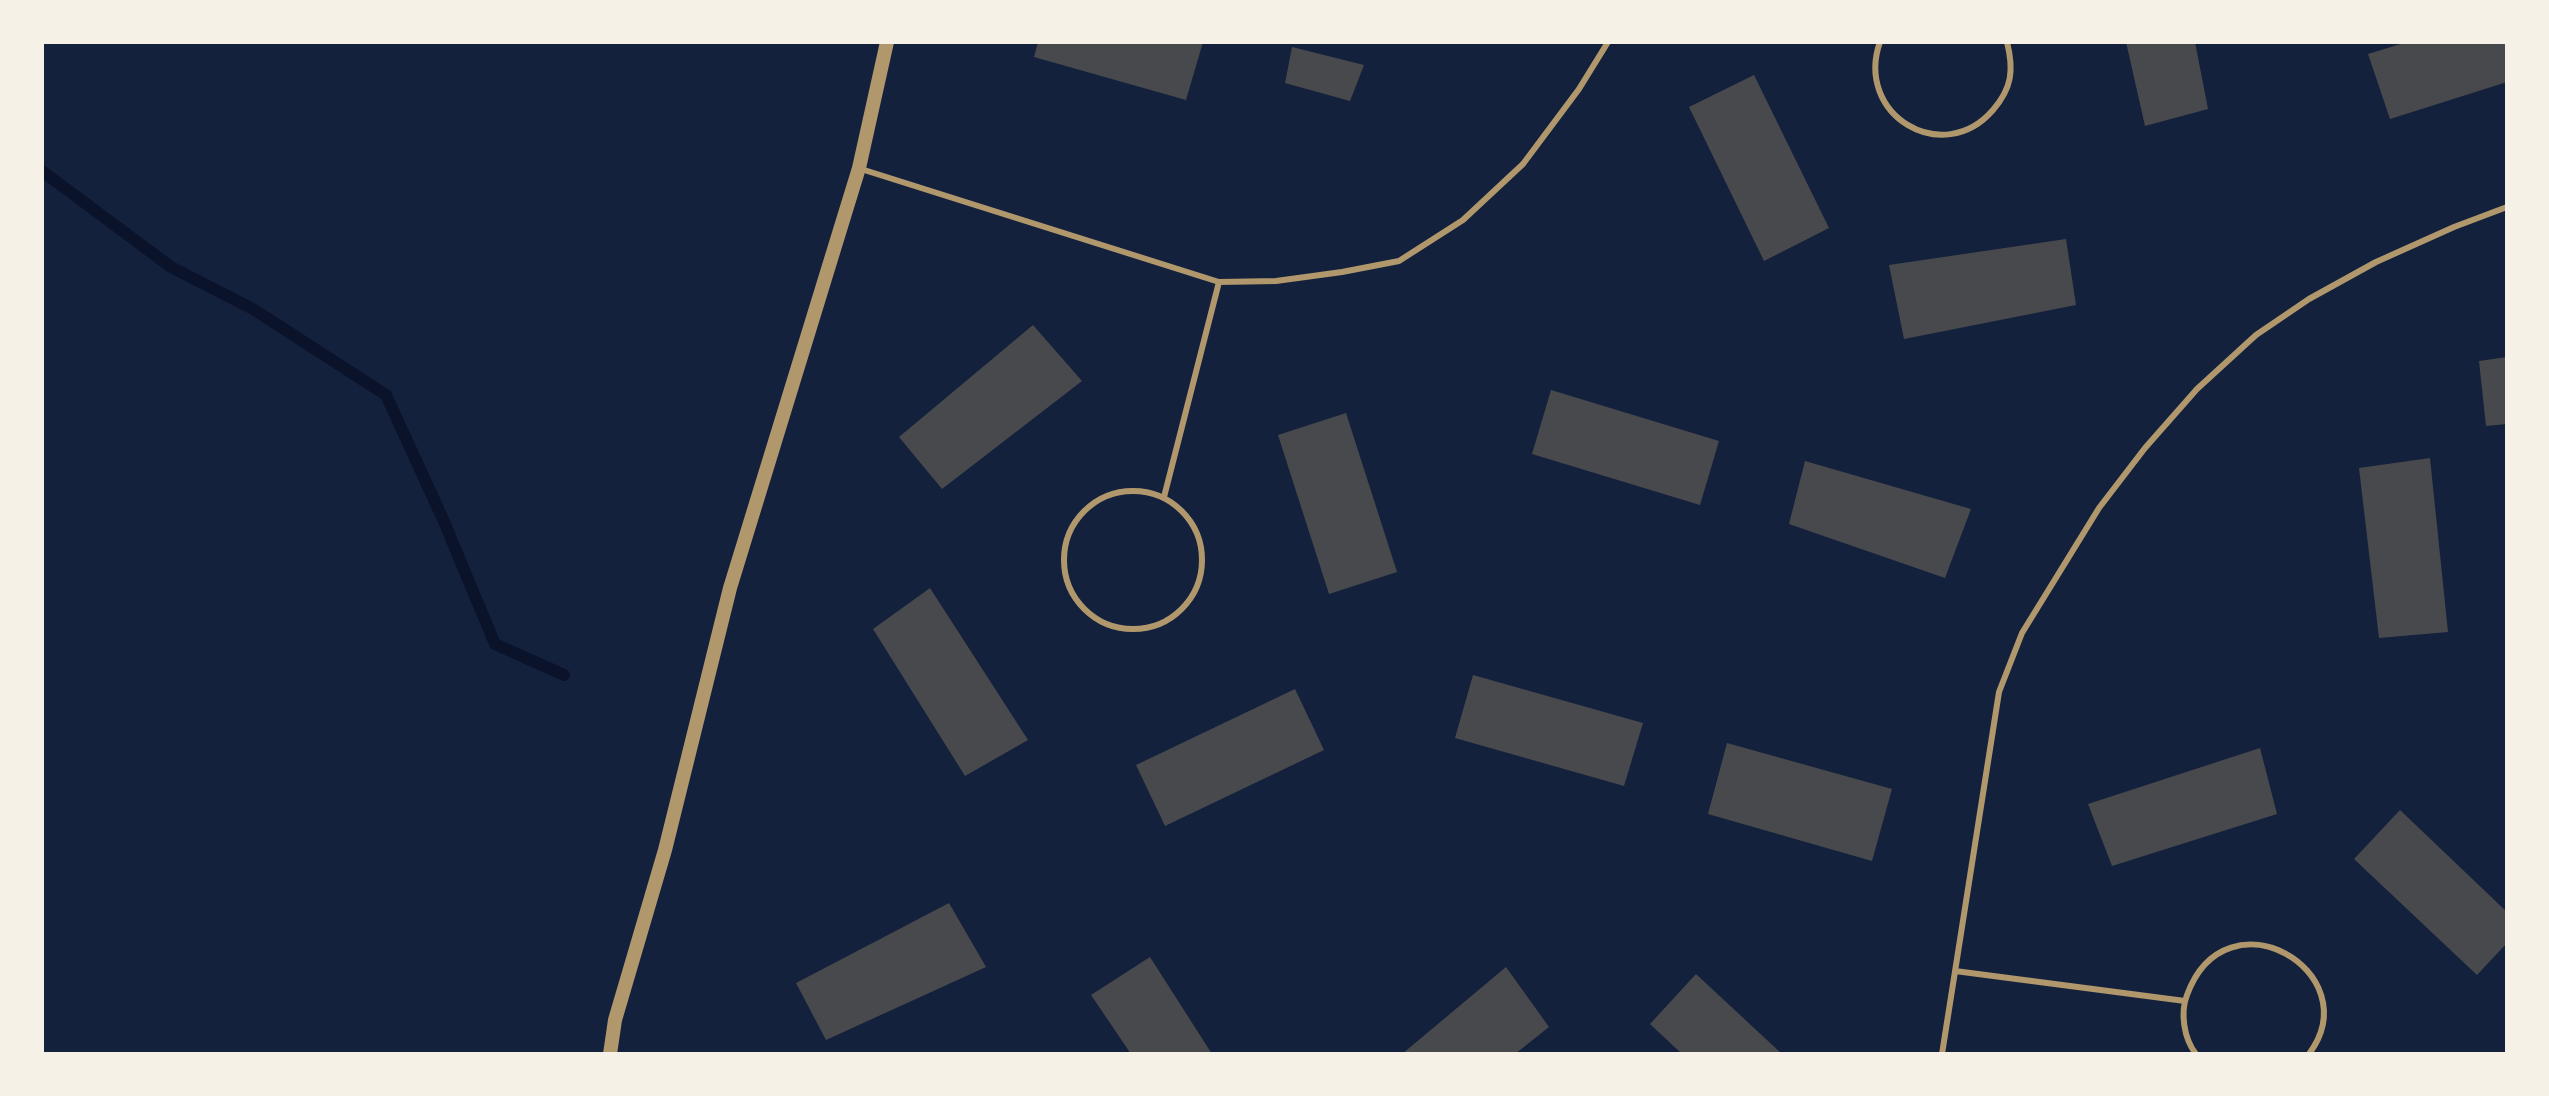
<!DOCTYPE html>
<style>
body{margin:0}
#map{position:relative;width:2549px;height:1096px;overflow:hidden;background:#14213d;font-family:Arial,sans-serif}
canvas{display:block}
.frame{position:absolute;inset:0;border:44px solid #f6f1e7;pointer-events:none}
</style>
<div id="map">
<canvas width="2549" height="1096"></canvas>
<div class="frame"></div>
</div>
<script>
const context = document.querySelector('canvas').getContext('2d');
context.lineJoin = 'round';
function stroke(path, color, width, dash) {
  context.strokeStyle = color;
  context.lineWidth = width;
  context.lineCap = dash ? 'butt' : 'round';
  context.setLineDash(dash || []);
  context.stroke(path);
}
function fill(path, color) {
  context.fillStyle = color;
  context.fill(path, 'evenodd');
}
const stream = new Path2D(`
 M 42,171 L 171,267 L 253,309 L 386,395 L 442,517 L 495,644 L 564,675`);
const building = new Path2D(`
 M 1038,42 L 1203,42 L 1186,100 L 1034,57 Z
 M 2126,42 L 2195,42 L 2208,109 L 2145,126 Z
 M 2407,42 L 2507,42 L 2507,82 L 2390,119 L 2368,54 Z
 M 1292,47 L 1364,65 L 1350,101 L 1285,83 Z
 M 1754,75 L 1829,228 L 1764,261 L 1689,107 Z
 M 2066,239 L 2076,305 L 1904,339 L 1889,265 Z
 M 1033,325 L 1082,381 L 942,489 L 899,437 Z
 M 2507,357 L 2507,424 L 2486,426 L 2479,361 Z
 M 1551,390 L 1719,441 L 1700,505 L 1532,454 Z
 M 1346,413 L 1397,572 L 1329,594 L 1278,435 Z
 M 2430,458 L 2448,632 L 2379,638 L 2359,468 Z
 M 1805,461 L 1971,509 L 1945,578 L 1789,524 Z
 M 930,588 L 1028,740 L 965,776 L 873,629 Z
 M 1473,675 L 1643,723 L 1624,786 L 1455,738 Z
 M 1295,689 L 1324,750 L 1165,826 L 1136,765 Z
 M 1727,743 L 1892,789 L 1872,861 L 1708,814 Z
 M 2260,748 L 2277,814 L 2112,866 L 2088,804 Z
 M 2400,810 L 2507,912 L 2507,943 L 2477,975 L 2354,859 Z
 M 949,903 L 986,967 L 826,1040 L 796,983 Z
 M 1150,957 L 1212,1054 L 1131,1054 L 1091,995 Z
 M 1506,967 L 1549,1027 L 1515,1054 L 1402,1054 Z
 M 1696,974 L 1782,1054 L 1682,1054 L 1650,1024 Z`);
const service = new Path2D(`
 M 1880,42 C 1854,115 1943,168 1993,110 C 2012,88 2014,70 2007,42
 M 861,169 L 1219,282 L 1276,281 L 1342,272 L 1399,261 L 1463,220 L 1523,164 L 1579,89 L 1608,42
 M1064 560a69 69 0 1 1 138 0a69 69 0 1 1-138 0Z
 M 1164,497 L 1219,282
 M 1955,971 L 2185,1001
 M 1942,1054 L 1999,692 L 2022,633 L 2099,508 L 2145,448 L 2197,389 L 2256,335 L 2309,299 L 2376,262 L 2454,227 L 2507,207
 M 2196,1054 C 2184,1039 2180,1013 2187,995 C 2226,888 2370,972 2309,1054`);
const tertiary = new Path2D(`
 M 610,1054 L 615,1020 L 665,850 L 730,588 L 859,168 L 887,42`);
stroke(stream, '#0b132b', 12);
fill(building, '#48494c');
stroke(service, '#b1986c', 6);
stroke(tertiary, '#b1986c', 14);
</script>
